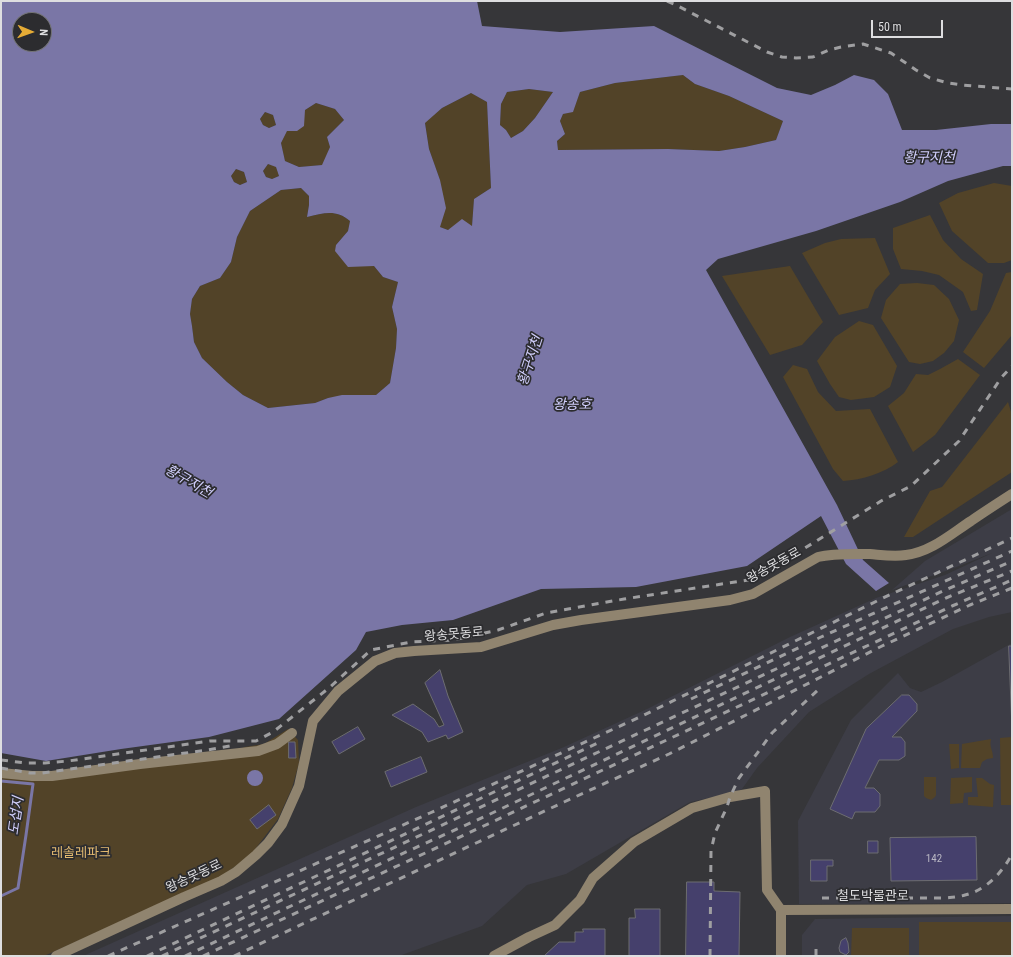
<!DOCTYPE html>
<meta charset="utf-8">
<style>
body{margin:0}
#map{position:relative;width:1013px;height:957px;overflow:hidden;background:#363639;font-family:"Roboto Condensed",sans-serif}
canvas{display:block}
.frame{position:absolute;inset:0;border:2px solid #dedee0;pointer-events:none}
.north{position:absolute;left:12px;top:12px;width:40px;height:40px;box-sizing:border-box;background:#2c2c2f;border:1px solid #737376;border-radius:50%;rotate:92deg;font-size:11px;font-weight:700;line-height:16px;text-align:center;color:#dedee0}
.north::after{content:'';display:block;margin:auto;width:14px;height:18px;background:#e6ac36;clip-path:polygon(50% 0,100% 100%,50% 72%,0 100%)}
.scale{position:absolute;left:871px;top:20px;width:72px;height:18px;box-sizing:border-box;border:2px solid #dedee0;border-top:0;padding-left:5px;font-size:12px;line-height:14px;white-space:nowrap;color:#dedee0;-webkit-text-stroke:3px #2c2c2f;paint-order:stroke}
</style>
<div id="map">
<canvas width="1013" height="957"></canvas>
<div class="frame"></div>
<div class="north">N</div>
<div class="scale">50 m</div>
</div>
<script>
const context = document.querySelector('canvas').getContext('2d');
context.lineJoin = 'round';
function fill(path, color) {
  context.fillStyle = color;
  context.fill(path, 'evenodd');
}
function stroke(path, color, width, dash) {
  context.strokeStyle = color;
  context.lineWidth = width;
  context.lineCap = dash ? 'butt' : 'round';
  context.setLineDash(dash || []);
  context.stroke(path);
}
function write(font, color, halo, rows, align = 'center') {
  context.font = font + ' "Roboto Condensed","Noto Sans KR",sans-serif';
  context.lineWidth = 3.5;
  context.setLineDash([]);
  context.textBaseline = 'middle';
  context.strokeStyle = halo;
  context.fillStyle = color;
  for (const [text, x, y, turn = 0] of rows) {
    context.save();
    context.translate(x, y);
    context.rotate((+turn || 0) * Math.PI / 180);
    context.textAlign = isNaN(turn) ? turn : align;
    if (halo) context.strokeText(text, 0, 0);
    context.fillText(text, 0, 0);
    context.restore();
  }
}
const built = new Path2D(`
 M 1012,509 L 1012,612 L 989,617 L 953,629 L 869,674 L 809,712 L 757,768 L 742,789 L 737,792 L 690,802 L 566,874 L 527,885 L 482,926 L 399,956 L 83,956 L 416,807 L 564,747 L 647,709 L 790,637 L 876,598 L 945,575 L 992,553 L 954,568 L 892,590 L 925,561 Z
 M 1012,643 L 1012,903 L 799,904 L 798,821 L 851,720 L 898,673 L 910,688 L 921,692 L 942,682 Z
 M 1012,916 L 1012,956 L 802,956 L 802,935 L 815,919 Z`);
const green = new Path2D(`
 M 683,75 L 695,84 L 729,96 L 783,121 L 776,140 L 745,147 L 719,151 L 668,149 L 558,150 L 557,141 L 565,134 L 560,121 L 563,114 L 573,111 L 580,92 L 615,83 Z
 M 529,89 L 553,92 L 535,118 L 523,131 L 511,138 L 506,130 L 500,125 L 501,104 L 507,92 Z
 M 471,93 L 487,102 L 491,188 L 474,199 L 472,227 L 448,230 L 440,227 L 440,180 L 429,149 L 425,122 L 442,108 Z
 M 316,103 L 335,109 L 344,120 L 327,137 L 330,147 L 323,165 L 299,167 L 285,161 L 281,143 L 287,130 L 297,131 L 305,110 Z
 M 265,112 L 273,115 L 276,125 L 269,128 L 263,125 L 260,119 Z
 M 268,164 L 276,166 L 279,176 L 272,179 L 266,177 L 263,171 Z
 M 236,169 L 244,172 L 247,182 L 240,185 L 234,182 L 231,176 Z
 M 994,183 L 1012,186 L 1012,260 L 1004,263 L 988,263 L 952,231 L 939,203 L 958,193 Z
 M 301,188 L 309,196 L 309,205 L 307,217 C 324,213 336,209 350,221 L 348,231 L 336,245 L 374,266 L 383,277 L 398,282 L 392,307 L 397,329 L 396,348 L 390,383 L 376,395 L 358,395 L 328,398 L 315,403 L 268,408 L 243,395 L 227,382 L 202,358 L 194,342 L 192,326 L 190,314 L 192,299 L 200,286 L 220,278 L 231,262 L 237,237 L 250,211 L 281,190 Z
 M 930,215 L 943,240 L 961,259 L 983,274 L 977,310 L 971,311 L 963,292 L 939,275 L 922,271 L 901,269 L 893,249 L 893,228 Z
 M 875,238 L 890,274 L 875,290 L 868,308 L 839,315 L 802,253 L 825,243 L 841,239 Z
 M 790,266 L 823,322 L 802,345 L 770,355 L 722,276 Z
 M 1012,272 L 1012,335 L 984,368 L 963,352 L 990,311 L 1006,273 Z
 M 917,283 L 934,285 L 949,299 L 959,320 L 954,341 L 944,353 L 933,361 L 920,364 L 909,362 L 881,318 L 886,300 L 900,284 Z
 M 859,321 L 873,325 L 897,366 L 890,387 L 874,397 L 851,400 L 839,397 L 830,384 L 817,361 L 835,337 Z
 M 958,359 L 980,375 L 935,435 L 913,452 L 888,406 L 904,393 L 916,374 L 928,375 L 940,369 Z
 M 793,365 L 807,369 L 818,392 L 836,411 L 870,409 L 898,462 C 884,473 862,480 843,481 L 833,469 L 783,377 Z
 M 1008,402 L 1012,415 L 1012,472 L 913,537 L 904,537 L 930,491 L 942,487 Z
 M 288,729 L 298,740 L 299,763 L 292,788 L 278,819 L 250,856 L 219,878 L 44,956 L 1,956 L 1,777 L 221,758 L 245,747 L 264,744 Z
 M 1012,737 L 1012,805 L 1001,805 L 1000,738 Z
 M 991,739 C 989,748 993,749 993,758 L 987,759 L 982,762 L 980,768 L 961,768 L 962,744 Z
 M 949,744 L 959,744 L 959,768 L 951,769 Z
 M 924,777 L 936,777 L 936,795 L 935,797 L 931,800 L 926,798 L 924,796 Z
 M 972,777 L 972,792 L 964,793 L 963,803 L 950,804 L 951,778 Z
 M 976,778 L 982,778 L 990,784 L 994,785 L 993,807 L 968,805 L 968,797 L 978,797 Z
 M 919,922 L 1012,922 L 1012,956 L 919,956 Z
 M 852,928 L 909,928 L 909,956 L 851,956 Z`);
const water = new Path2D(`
 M 1,1 L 477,1 L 482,26 L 560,32 L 654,26 L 777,88 L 811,95 L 835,85 L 854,75 L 874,80 L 888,94 L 902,130 L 936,130 L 991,124 L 1012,124 L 1012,166 L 1003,166 L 948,181 L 900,202 L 816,231 L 718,259 L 706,270 L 837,505 L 863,560 L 889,583 L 876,591 L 846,564 L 821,516 L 747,566 L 636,587 L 541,589 L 453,620 L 402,625 L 366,632 L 356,650 L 279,719 L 209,737 L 121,749 L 46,761 L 1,753 ZM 20,20 L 44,20 L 44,44 L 20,44 ZM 683,75 L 695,84 L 729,96 L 783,121 L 776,140 L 745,147 L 719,151 L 668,149 L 558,150 L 557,141 L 565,134 L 560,121 L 563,114 L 573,112 L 580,92 L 615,83 ZM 529,89 L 553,92 L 535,118 L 523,131 L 511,138 L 506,130 L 500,125 L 501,104 L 507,92 ZM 471,93 L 487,102 L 491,188 L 474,199 L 472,226 L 462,219 L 448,230 L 440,227 L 446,208 L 440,180 L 429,149 L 425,123 L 442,108 ZM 316,103 L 335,109 L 344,120 L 327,137 L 330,147 L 322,165 L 299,167 L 285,161 L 281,143 L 287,131 L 297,131 L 304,126 L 305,110 ZM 265,112 L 273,115 L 276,125 L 269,128 L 263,125 L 260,119 ZM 268,164 L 276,167 L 279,176 L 272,179 L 266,177 L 263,171 ZM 236,169 L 244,172 L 247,182 L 240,185 L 234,182 L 231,176 ZM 301,188 L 309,196 L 309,205 L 307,217 C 324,213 336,209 350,221 L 348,231 L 336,245 L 335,251 L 348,267 L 374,266 L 383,277 L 398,282 L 392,307 L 397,329 L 396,348 L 390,383 L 376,395 L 342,395 L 328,398 L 315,403 L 268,408 L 243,395 L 227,382 L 202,358 L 194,342 L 192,326 L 190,314 L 192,299 L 200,286 L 220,278 L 231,262 L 237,237 L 250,211 L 281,190 Z
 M247 778a8 8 0 1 1 16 0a8 8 0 1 1-16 0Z`);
const stream = new Path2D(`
 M 1,781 L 33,784 L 26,835 L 18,888 L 1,896`);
const building = new Path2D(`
 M 1009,646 L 1012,646 L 1012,728 Z
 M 440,670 L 448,696 L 463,732 L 448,739 L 446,735 L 428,742 L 422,732 L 392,715 L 413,704 L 434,719 L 439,727 L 444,725 L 425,683 Z
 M 902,695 L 909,695 L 917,704 L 917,711 L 892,737 L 901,737 L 905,742 L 905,756 L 899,760 L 879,760 L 865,788 L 874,788 L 880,794 L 880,806 L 875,812 L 855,812 L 852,819 L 830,809 L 866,729 Z
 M 358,727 L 365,739 L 339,754 L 332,742 Z
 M 289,742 L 295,742 L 296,758 L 289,758 Z
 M 421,757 L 427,772 L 391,787 L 385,772 Z
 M 269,805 L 276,815 L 257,829 L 250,820 Z
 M 976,837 L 977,880 L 891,881 L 890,838 Z
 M 868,841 L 878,841 L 878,853 L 868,853 Z
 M 811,860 L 833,860 L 833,866 L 827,866 L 827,881 L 811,881 Z
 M 687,882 L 714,882 L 714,891 L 740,892 L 739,956 L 686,956 Z
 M 635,909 L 660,909 L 660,956 L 629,956 L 629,918 L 635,918 Z
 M 583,929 L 605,929 L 605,956 L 544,956 L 559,942 L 575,942 L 575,932 L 583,932 Z
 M 846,938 L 848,943 L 849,952 L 846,955 L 840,952 L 839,948 L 841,941 Z`);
const minor = new Path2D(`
 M 1,773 L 32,776 L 52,776 L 140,764 L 258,751 L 277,744 L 292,733
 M 781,910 L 1012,909
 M 56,956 L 184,897 L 221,881 L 236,872 L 256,855 L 268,843 L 282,824 L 299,786 L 313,721 L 338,691 L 375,661 L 395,653 L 414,651 L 481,647 L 553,625 L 581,620 L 730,600 L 753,594 L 818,557 C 834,553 853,554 870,554 C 882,555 894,557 906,555 C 931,552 951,534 971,521 C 984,512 998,503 1012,494
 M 494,956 L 529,937 L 555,925 L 580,900 L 593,878 L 634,842 L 692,808 L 730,797 L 765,791 L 767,890 L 781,910
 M 781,956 L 781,910`);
const rail = new Path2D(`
 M 667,1 L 674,4 L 767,52 L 782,57 L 796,58 L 813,57 L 829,50 L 841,47 L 863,44 L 891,53 L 916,70 L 930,78 L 948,83 L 962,85 L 1012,89
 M 691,699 L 821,637 L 1012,551
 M 1,760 L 26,763 L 45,763 L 68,761 L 210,741 L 256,741 L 273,732 L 329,688 L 371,650 L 411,642 L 453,640 L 498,630 L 546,613 L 624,599 L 748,580 L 805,548 L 881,501 L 911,486 L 959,441 L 1001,378 L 1012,366
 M 1,768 L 30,773 L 42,773 L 207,750 L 235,745
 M 822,898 L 946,898 C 953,897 959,897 965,895 C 986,890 1002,873 1012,854
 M 108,956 L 430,813 L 642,716 L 883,598 L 1012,538
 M 147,956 L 602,741
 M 162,956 L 943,591 L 1012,561
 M 185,956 L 397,856 L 488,815 L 946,598 L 1012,571
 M 203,956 L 490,823 L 952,606 L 1012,580
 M 234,956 L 564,802 L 669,754 L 880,647 L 970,605 L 1012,588
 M 710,956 L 711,851 L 715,833 L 727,807 L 730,797 L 739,778 L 772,733 L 819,689
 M 816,956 L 816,946`);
const numberNames = [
 ["142",934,859]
];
const streetNames = [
 ["왕송못동로",774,566,-29],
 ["왕송못동로",454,635,-5],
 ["왕송못동로",194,877,-25],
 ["철도박물관로",873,897]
];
const parkNames = [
 ["레솔레파크",81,854]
];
const waterNames = [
 ["황구지천",929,158],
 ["황구지천",531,361,-72],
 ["왕송호",572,405],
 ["황구지천",188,482,30],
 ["도섭지",17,816,-82]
];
fill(built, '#3d3d46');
fill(green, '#524328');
fill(water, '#7a76a6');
stroke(stream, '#7a76a6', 3);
fill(building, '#45406c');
stroke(building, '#6d6d71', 1);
stroke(minor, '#90846f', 10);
stroke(rail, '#9f9fa1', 3, [7, 7]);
write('11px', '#b8b6c3', null, numberNames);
write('13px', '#dedee0', '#2c2c2f', streetNames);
write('13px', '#e3ba70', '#2c2c2f', parkNames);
write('italic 14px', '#d1cffc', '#2c2c2f', waterNames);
</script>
